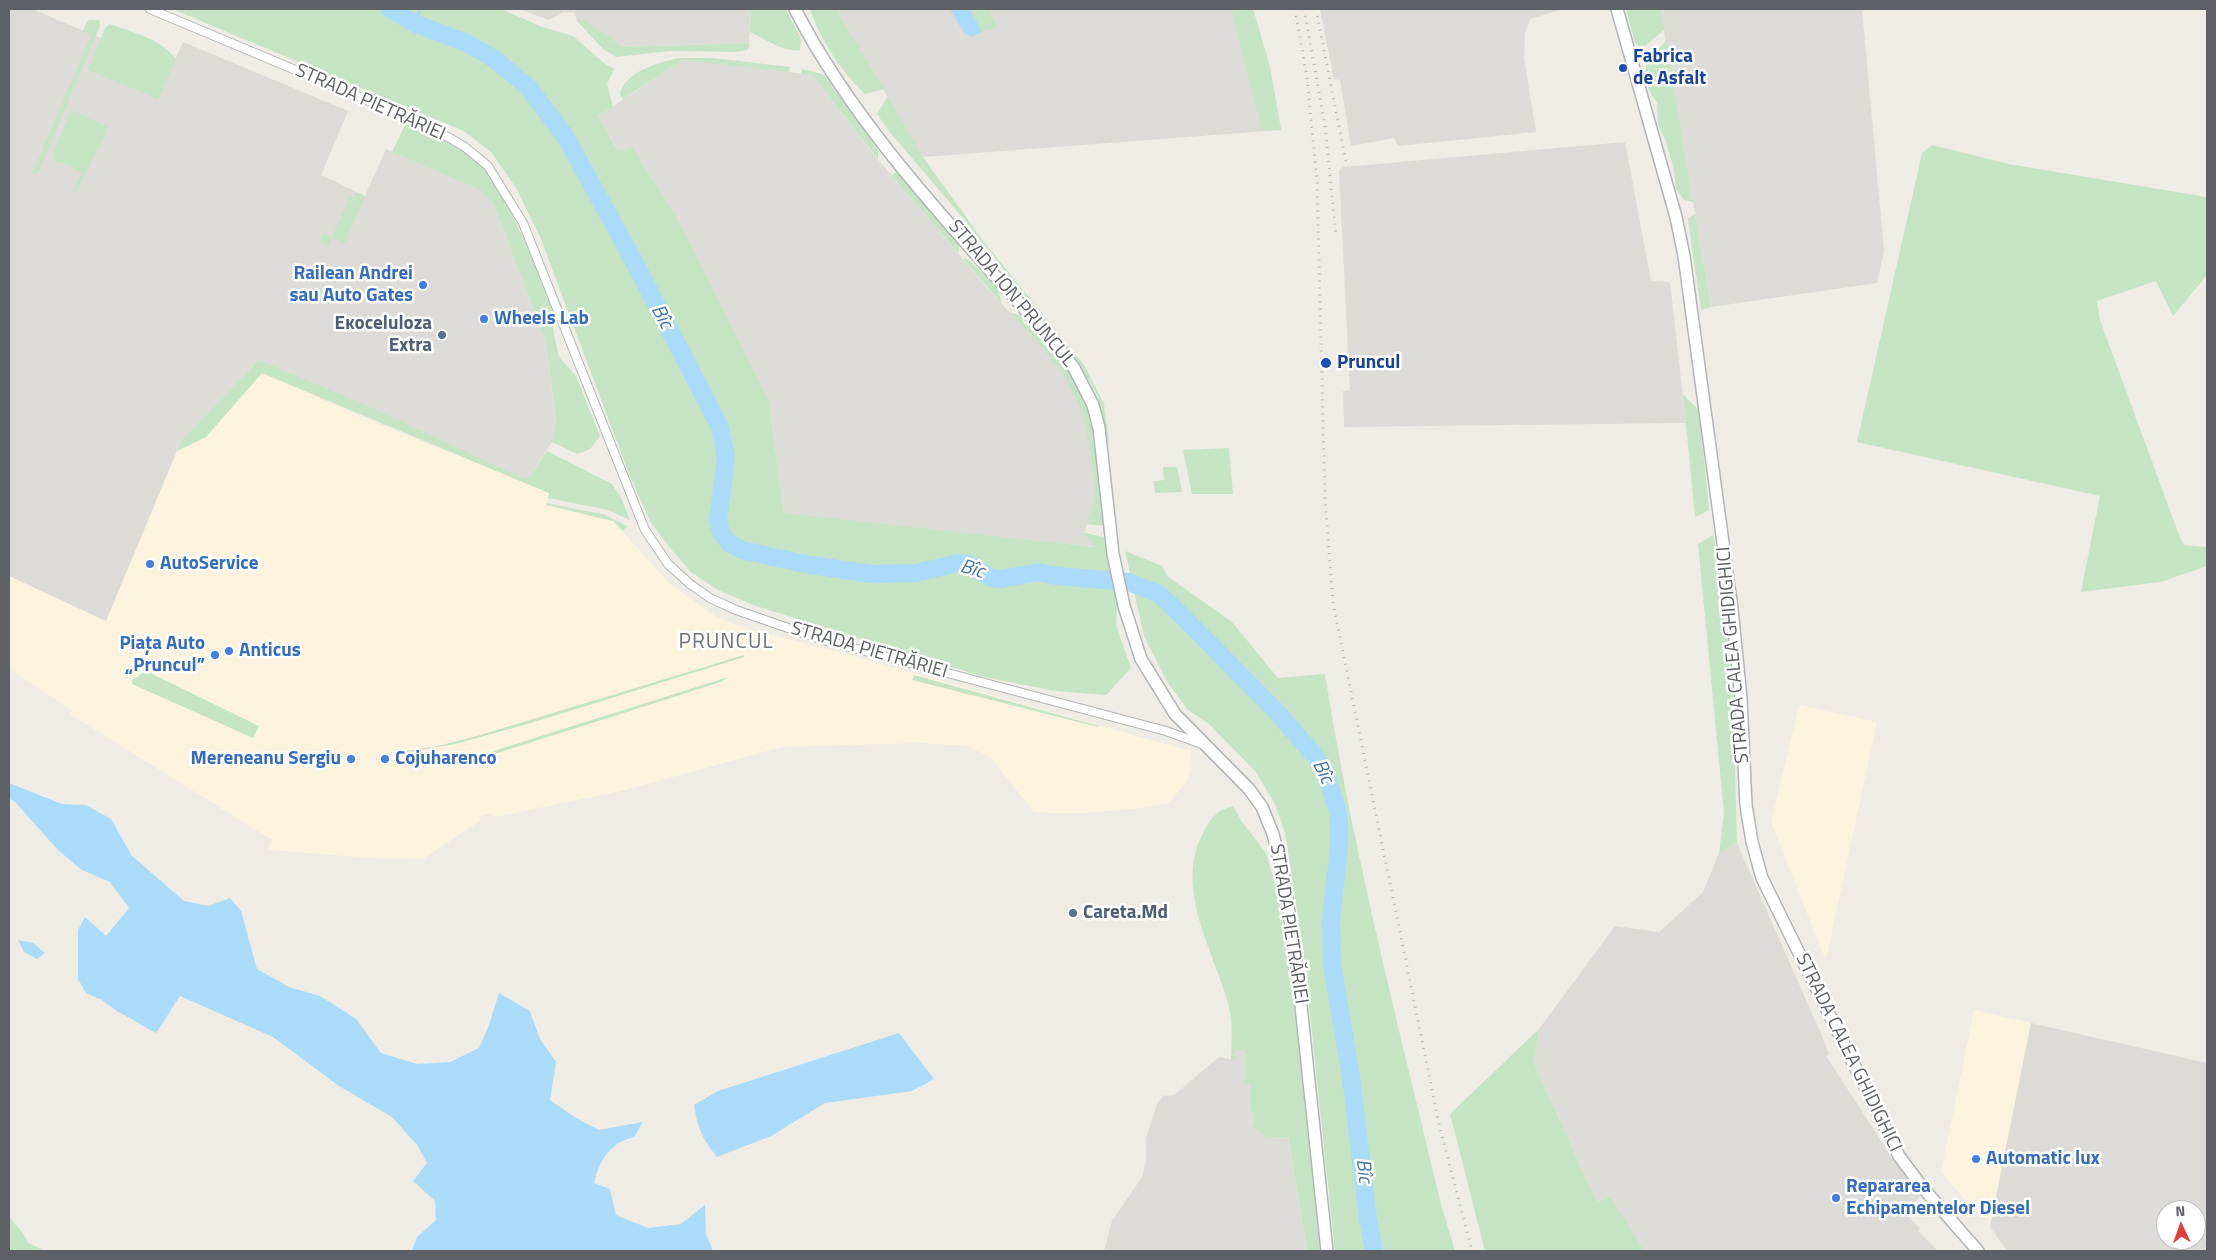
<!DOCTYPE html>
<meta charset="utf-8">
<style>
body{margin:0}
#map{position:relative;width:2216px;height:1260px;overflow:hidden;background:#eeece5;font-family:"Titillium Web",sans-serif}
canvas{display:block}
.frame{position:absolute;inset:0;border:10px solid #5d6064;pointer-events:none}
.north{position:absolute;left:2156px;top:1200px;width:50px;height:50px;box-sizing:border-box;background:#fff;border:1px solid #bebfc1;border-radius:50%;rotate:357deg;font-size:14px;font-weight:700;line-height:20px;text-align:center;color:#5d6064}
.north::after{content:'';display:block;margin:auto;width:18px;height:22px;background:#dd403c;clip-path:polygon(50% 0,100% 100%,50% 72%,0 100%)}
</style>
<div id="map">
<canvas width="2216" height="1260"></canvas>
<div class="frame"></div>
<div class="north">N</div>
</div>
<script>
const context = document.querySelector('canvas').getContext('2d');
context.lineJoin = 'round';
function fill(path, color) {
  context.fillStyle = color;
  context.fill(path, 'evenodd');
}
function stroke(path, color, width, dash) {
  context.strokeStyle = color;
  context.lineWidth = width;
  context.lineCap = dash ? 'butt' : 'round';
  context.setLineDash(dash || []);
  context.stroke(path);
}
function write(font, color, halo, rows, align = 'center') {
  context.font = font + ' "Titillium Web",sans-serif';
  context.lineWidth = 5;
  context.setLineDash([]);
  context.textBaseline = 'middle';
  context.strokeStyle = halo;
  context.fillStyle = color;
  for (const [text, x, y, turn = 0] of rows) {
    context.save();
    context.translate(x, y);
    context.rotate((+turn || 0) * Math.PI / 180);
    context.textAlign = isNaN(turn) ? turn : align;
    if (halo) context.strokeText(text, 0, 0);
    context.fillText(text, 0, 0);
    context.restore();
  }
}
const commercial = new Path2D(`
 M 262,373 L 379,424 L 550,493 L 546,505 L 613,521 L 670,584 L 718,618 L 745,628 L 843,653 L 1190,751 L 1192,768 L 1187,781 L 1169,803 L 1140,808 L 1085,813 L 1053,813 L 1034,812 L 990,757 L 967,746 L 920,743 L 782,747 L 622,791 L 495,817 L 489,814 L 481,816 L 480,821 L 423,859 L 370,858 L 268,850 L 272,840 L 70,714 L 72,710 L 9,669 L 9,576 L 106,621 L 177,451 L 206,437 Z
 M 1799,705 L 1877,722 L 1827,955 L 1824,956 L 1771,822 Z
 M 1974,1010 L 2031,1023 L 1991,1221 L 1974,1210 L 1941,1172 Z`);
const industrial = new Path2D(`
 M 9,9 L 32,9 L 171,68 L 183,42 L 348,111 L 321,175 L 365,196 L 386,149 L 480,190 L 493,203 L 546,342 L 556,425 L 552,442 L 530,476 L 525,479 L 259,360 L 182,439 L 106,621 L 9,576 Z
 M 518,9 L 751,9 L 749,43 L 623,47 L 586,21 L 577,21 L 575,13 L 563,12 L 549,20 Z
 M 836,9 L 1253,9 L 1270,67 L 1281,130 L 923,157 Z
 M 1320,9 L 1564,9 L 1530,19 L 1525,34 L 1524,58 L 1536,132 L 1398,146 L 1394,138 L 1351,146 L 1340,80 L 1334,79 Z
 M 1660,9 L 1862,9 L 1884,251 L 1877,283 L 1711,307 Z
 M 683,60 L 704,61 L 812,75 L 875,156 L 988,289 L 1052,358 L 1072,386 L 1088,430 L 1096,493 L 1084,535 L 1096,547 L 784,514 L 769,401 L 680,223 L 633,147 L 620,153 L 598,116 Z
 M 1625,142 L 1651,281 L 1670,282 L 1686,423 L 1344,427 L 1343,391 L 1350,390 L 1339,170 L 1343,167 Z
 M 1737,843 L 1822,1036 L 1829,1054 L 1826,1056 L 1893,1159 L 1920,1196 L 1906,1214 L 1920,1228 L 1918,1231 L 1938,1251 L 1645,1251 L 1610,1196 L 1597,1202 L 1534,1063 L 1539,1029 L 1615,926 L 1659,932 L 1703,892 L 1719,853 Z
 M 2031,1023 L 2207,1063 L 2207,1251 L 2010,1251 L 2005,1248 L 1990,1227 ZM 2166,1210 L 2196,1210 L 2196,1240 L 2166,1240 Z
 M 1235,1050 L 1245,1050 L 1245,1084 L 1250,1084 L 1250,1108 L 1254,1122 L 1268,1138 L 1288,1137 L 1307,1251 L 1104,1251 L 1112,1221 L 1142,1177 L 1146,1162 L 1146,1138 L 1157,1104 L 1163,1096 L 1174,1095 L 1219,1057 L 1235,1060 Z`);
const green = new Path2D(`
 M 172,9 L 501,9 L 540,26 L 573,36 L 605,64 L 614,69 L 607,84 L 613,106 L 598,116 L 619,152 L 633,147 L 680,223 L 769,401 L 784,513 L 1095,547 L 1084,535 L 1085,533 L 1104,537 L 1117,605 L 1116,625 L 1131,668 L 1106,695 L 1054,691 L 980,676 L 756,606 L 718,590 L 691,572 L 670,548 L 650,521 L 629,474 L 541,239 L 516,188 L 492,153 L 464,131 Z
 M 751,9 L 786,9 L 801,39 L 800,50 C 784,53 764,38 750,32 Z
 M 810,9 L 836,9 L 884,89 L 865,94 C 841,71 820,40 810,9 Z
 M 970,9 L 989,9 L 997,27 L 982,32 Z
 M 1231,9 L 1253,9 L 1270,67 L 1281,130 L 1262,130 Z
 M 1626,9 L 1661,9 L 1664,30 L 1646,45 L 1639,46 L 1635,43 Z
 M 91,20 L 99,20 L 100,26 L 38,173 L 32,174 L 91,35 L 83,31 L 87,21 Z
 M 586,20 L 623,47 L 749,43 L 750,46 L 747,50 L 737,52 L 671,51 L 616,57 L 603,49 L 577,21 Z
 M 110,24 C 134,33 160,38 176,59 L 158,99 L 88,70 L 105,28 Z
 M 1666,41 L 1693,202 L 1684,200 L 1676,189 L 1674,170 L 1665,139 L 1658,125 L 1657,103 L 1649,90 L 1645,74 L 1647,61 Z
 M 678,58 L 713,58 L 790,67 L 789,72 L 683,60 L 623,99 L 620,94 C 625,71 658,63 678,58 Z
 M 802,69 L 823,74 L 878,150 L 878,159 L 812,75 L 801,74 Z
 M 888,96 L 923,157 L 984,242 L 1084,365 L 1104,404 L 1110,449 L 1098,397 L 1081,366 L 963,218 L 888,130 L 877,114 Z
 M 73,111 L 107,126 L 108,130 L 76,192 L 73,192 L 82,172 L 58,161 L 57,164 L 52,156 L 70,112 Z
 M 406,123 L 436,135 L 467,151 L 485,168 L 507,204 L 528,248 L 551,306 L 554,335 L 559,357 L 576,376 L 600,436 L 590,449 L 577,454 L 552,442 L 556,423 L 546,342 L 493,203 L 480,190 L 392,152 Z
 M 1932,145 L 2009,164 L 2207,197 L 2207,275 L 2173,316 L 2156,281 L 2097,301 L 2100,320 L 2179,535 L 2184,545 L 2207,547 L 2207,566 L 2160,582 L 2081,592 L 2100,496 L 1857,442 L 1922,153 Z
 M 897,171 L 960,242 L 958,253 L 892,176 Z
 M 357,192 L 365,196 L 345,243 L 332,238 L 328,247 L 319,243 L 323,233 L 332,237 L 350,197 L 354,198 Z
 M 1695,214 L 1711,307 L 1701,310 L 1688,219 Z
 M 966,258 L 997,286 L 1002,304 L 963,259 Z
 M 1009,312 L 1022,316 L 1024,324 C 1040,330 1050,343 1060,357 C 1100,413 1098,460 1104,526 L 1086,524 C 1097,495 1095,487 1091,457 C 1082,384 1056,363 1009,312 Z
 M 259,360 L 361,403 L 525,479 L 530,476 L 547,451 L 612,484 L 621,498 L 630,520 L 608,510 L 548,498 L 549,493 L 262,373 L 206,437 L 177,451 L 182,439 Z
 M 1683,394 L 1699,411 L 1709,510 L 1695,517 Z
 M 1229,448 L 1233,494 L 1192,494 L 1183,450 Z
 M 1163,467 L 1177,467 L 1182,492 L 1155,493 L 1154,481 L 1164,480 Z
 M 547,503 L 605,515 L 627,526 L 623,531 L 613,521 L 546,505 Z
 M 1713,535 L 1723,590 L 1733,690 L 1737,843 L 1719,853 L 1724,813 L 1698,544 Z
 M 1125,551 L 1162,566 L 1167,576 L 1232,622 L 1278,678 L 1325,674 C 1353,852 1399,1028 1441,1204 L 1455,1251 L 1335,1251 L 1304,956 L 1285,833 L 1275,804 L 1256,772 L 1209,724 L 1187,709 L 1168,683 L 1144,636 Z
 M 744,655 L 744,657 L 531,723 L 455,744 L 399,754 L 399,752 L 438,746 L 477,736 Z
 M 146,671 L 259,726 L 253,738 L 132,684 L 132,680 Z
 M 914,675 L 1099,726 L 1098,727 L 912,680 Z
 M 728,677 L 721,682 L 485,757 L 484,754 Z
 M 1233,806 L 1242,822 L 1266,853 L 1278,894 L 1294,1003 L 1320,1251 L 1307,1251 L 1288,1137 L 1268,1138 L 1251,1126 L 1254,1122 L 1250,1108 L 1250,1084 L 1245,1084 L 1245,1050 L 1235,1050 L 1235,1060 L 1231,1060 C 1232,1040 1233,1022 1228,1003 C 1213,949 1174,888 1203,833 C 1210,819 1217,810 1233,806 Z
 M 1539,1029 L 1534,1063 L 1597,1202 L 1610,1196 L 1645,1251 L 1485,1251 L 1450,1114 Z
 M 9,1216 C 16,1227 23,1230 28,1243 L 45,1251 L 9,1251 Z`);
const water = new Path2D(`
 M 950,9 L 970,9 L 982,32 L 972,37 L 964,33 Z
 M 9,783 L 62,804 L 86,805 L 111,819 L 132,856 L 184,901 L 208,906 L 230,898 L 241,911 L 257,969 L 289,987 L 320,996 L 356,1019 L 381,1053 L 417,1064 L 450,1062 L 479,1048 L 489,1025 L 499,993 L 530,1011 L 540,1039 L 556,1062 L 550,1100 L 574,1117 L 599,1130 L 643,1122 L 634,1137 C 609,1143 600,1160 594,1183 L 610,1189 L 616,1215 L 648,1228 L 681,1224 L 705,1205 L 706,1234 L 713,1251 L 412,1251 L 417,1237 L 436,1220 L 435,1201 L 413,1181 L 427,1163 L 417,1145 L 392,1117 L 339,1086 L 273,1037 L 180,996 L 156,1033 L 117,1011 L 102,1000 L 86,993 L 78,979 L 78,930 L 85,917 L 106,936 L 129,908 L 110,882 L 82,870 L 58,850 L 15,802 L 9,798 Z
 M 18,940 L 33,943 L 45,953 L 37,959 L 24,952 Z
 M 899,1033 L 934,1079 L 912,1091 L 825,1103 L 771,1136 L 717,1157 C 703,1140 697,1127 694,1105 L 718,1091 Z`);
const stream = new Path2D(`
 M 416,24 L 420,9`);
const river = new Path2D(`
 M 390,9 L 416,24 L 467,43 L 494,59 L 528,87 L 565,136 L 630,254 L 720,427 L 726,458 L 718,520 L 721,533 L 729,543 L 742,550 L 805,564 L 871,574 L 916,573 L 959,563 L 968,564 L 991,578 L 1001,579 L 1039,572 L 1056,576 L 1129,582 L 1159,594 L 1176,610 L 1275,710 L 1315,756 L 1326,774 L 1339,816 L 1339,848 L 1331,920 L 1332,964 L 1351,1077 L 1368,1219 L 1374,1251`);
const street = new Path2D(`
 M 150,9 L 429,126 L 465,147 L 488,166 L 523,223 L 645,530 L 668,564 L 690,584 L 710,598 L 736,610 L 823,640 L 1166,731 L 1202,744`);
const secondary = new Path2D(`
 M 795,9 C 859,134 966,241 1058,347 L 1074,368 L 1093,405 L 1099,428 L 1113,554 L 1124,606 L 1141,659 L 1175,714 L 1249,789 L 1262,807 L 1273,834 L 1284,878 L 1297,968 L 1327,1251
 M 1617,9 L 1676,217 L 1684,256 L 1732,609 L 1741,698 L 1746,805 L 1752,842 L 1762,878 L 1899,1156 L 1923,1188 L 1978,1251`);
const rail = new Path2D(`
 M 1295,9 L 1307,78 L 1317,181 L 1325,499 L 1333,603 L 1439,1124 L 1472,1251
 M 1304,9 L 1325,125 L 1336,236
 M 1316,9 L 1346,162`);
const markers = [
 [1623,68,5,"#1a4fb4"],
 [423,285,5,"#3f7fe0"],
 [484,319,5,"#3f7fe0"],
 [442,335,5,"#5c6f8a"],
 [1326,363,6,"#1a4fb4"],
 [150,564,5,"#3f7fe0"],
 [229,651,5,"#3f7fe0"],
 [215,655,5,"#3f7fe0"],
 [351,759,5,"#3f7fe0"],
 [385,759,5,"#3f7fe0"],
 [1073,913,5,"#5c6f8a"],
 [1976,1159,5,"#3f7fe0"],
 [1836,1198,5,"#3f7fe0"]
];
const transitNames = [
 ["Fabrica",1633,57],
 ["de Asfalt",1633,79],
 ["Pruncul",1337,363]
];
const streetNames = [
 ["STRADA PIETRĂRIEI",370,103,24],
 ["STRADA ION PRUNCUL",1011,294,50],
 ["STRADA PIETRĂRIEI",869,651,16],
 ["STRADA CALEA GHIDIGHICI",1734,655,-95],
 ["STRADA PIETRĂRIEI",1288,924,81],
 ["STRADA CALEA GHIDIGHICI",1848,1053,64]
];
const shopNames = [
 ["Railean Andrei",413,274,"right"],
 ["sau Auto Gates",413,296,"right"],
 ["Wheels Lab",494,319],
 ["AutoService",160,564],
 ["Piața Auto",205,644,"right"],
 ["„Pruncul”",205,666,"right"],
 ["Anticus",239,651],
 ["Mereneanu Sergiu",341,759,"right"],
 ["Cojuharenco",395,759],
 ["Automatic lux",1986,1159],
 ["Repararea",1846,1187],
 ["Echipamentelor Diesel",1846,1209]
];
const serviceNames = [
 ["Eкoceluloza",432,324],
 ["Extra",432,346],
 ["Careta.Md",1083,913,"left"]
];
const waterNames = [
 ["Bîc",661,317,62],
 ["Bîc",972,570,17],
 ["Bîc",1322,772,64],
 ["Bîc",1363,1171,83]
];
const quarterNames = [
 ["PRUNCUL",726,643]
];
fill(commercial, '#fbf3dd');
fill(industrial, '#dddbd7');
fill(green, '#c5e4c3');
fill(water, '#aadbf9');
stroke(stream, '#aadbf9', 3);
stroke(river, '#aadbf9', 18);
stroke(street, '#b2b5b9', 10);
stroke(secondary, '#b1b4b9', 14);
stroke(street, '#fff', 8);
stroke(secondary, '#fff', 11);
stroke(rail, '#b3b4b4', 3, [1, 6]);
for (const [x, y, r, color] of markers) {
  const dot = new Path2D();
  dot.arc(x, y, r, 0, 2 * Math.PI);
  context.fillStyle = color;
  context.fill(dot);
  stroke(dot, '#fff', 2);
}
write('bold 19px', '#164399', '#fff', transitNames, 'left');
write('19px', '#5d6064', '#fff', streetNames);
write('bold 19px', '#366cbe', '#fff', shopNames, 'left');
write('bold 19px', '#4e5e75', '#fff', serviceNames, 'right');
write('italic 20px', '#4577a2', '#fff', waterNames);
context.letterSpacing = '1px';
write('21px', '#6e7276', '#fff', quarterNames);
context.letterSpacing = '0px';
</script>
